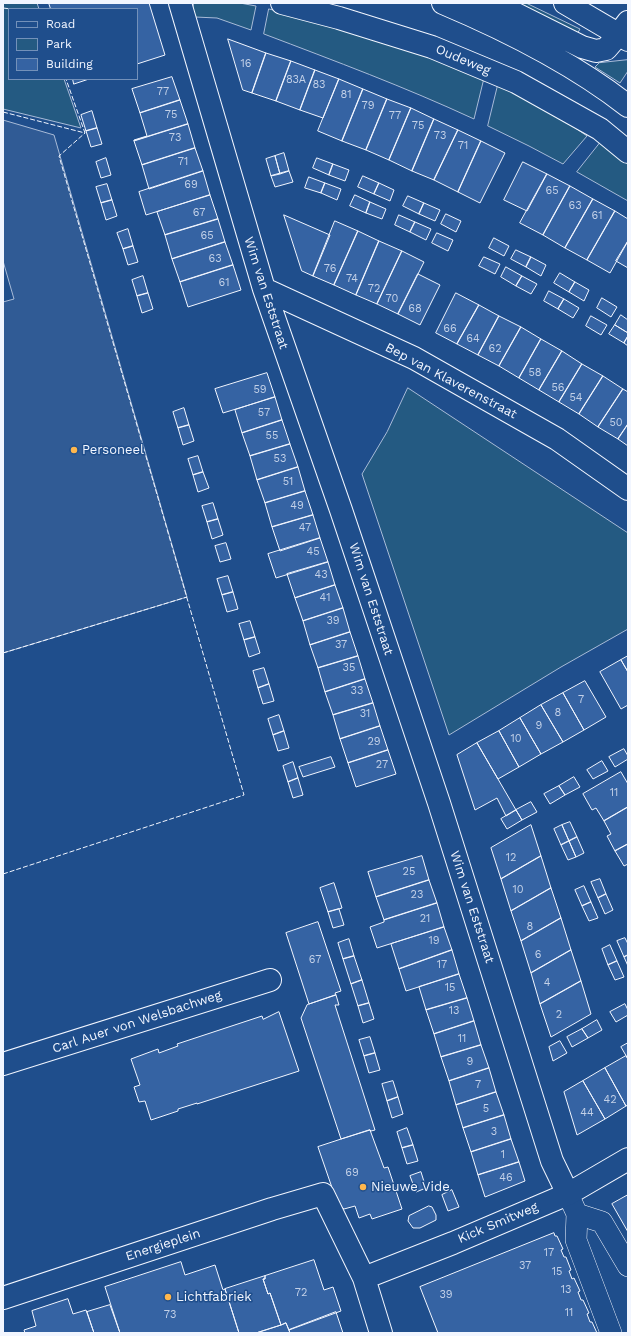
<!DOCTYPE html>
<style>
body{margin:0}
#map{position:relative;width:631px;height:1336px;overflow:hidden;background:#1f4e8c;font-family:"Work Sans",sans-serif}
canvas{display:block}
.frame{position:absolute;inset:0;border:4px solid #f2f6ff;pointer-events:none}
.legend{position:absolute;left:8px;top:8px;width:130px;height:72px;box-sizing:border-box;background:#1f4e8c;border:1px solid #7391ba;margin:0;padding:5px 7px;list-style:none;font-size:12px;color:#f2f6ff}
.legend li{display:flex;align-items:center;gap:8px;height:20px}
.legend b{width:20px;border:1px solid #7391ba}
</style>
<div id="map">
<canvas width="631" height="1336"></canvas>
<div class="frame"></div>
<ul class="legend">
<li><b style="height:5px;background:#1f4e8c"></b>Road</li>
<li><b style="height:11px;background:#245a82"></b>Park</li>
<li><b style="height:11px;background:#3563a3"></b>Building</li>
</ul>
</div>
<script>
const context = document.querySelector('canvas').getContext('2d');
context.lineJoin = 'round';
function fill(path, color) {
  context.fillStyle = color;
  context.fill(path, 'evenodd');
}
function stroke(path, color, width, dash) {
  context.strokeStyle = color;
  context.lineWidth = width;
  context.lineCap = dash ? 'butt' : 'round';
  context.setLineDash(dash || []);
  context.stroke(path);
}
function write(font, color, halo, rows, align = 'center') {
  context.font = font + ' "Work Sans",sans-serif';
  context.lineWidth = 3;
  context.setLineDash([]);
  context.textBaseline = 'middle';
  context.strokeStyle = halo;
  context.fillStyle = color;
  for (const [text, x, y, turn = 0] of rows) {
    context.save();
    context.translate(x, y);
    context.rotate((+turn || 0) * Math.PI / 180);
    context.textAlign = isNaN(turn) ? turn : align;
    if (halo) context.strokeText(text, 0, 0);
    context.fillText(text, 0, 0);
    context.restore();
  }
}
const green = new Path2D(`
 M 3,3 L 37,3 L 39,9 L 9,9 L 9,79 L 64,79 L 81,128 L 3,109 Z
 M 194,3 L 240,3 L 256,6 L 251,30 L 217,18 L 195,17 L 193,8 Z
 M 508,3 L 526,3 L 580,29 L 577,34 Z
 M 269,9 L 357,30 L 484,78 L 474,119 C 405,87 335,61 264,34 Z
 M 628,60 L 628,71 L 620,83 L 595,67 L 599,63 Z
 M 498,85 L 561,118 L 587,136 L 563,164 L 529,146 L 488,126 Z
 M 600,143 L 628,164 L 628,201 L 577,172 Z
 M 408,388 L 628,533 L 628,629 L 561,667 L 449,735 L 362,474 L 387,432 Z`);
const parking = new Path2D(`
 M 3,120 L 54,135 L 187,597 L 3,653 L 3,302 L 14,299 L 3,261 Z`);
const building = new Path2D(`
 M 49,3 L 149,3 L 165,55 L 137,64 L 137,9 L 51,9 Z
 M 228,39 L 266,53 L 252,93 L 243,90 Z
 M 266,53 L 291,61 L 276,101 L 252,93 Z
 M 291,61 L 315,70 L 300,110 L 276,101 Z
 M 315,70 L 339,79 L 323,118 L 300,110 Z
 M 172,77 L 180,100 L 140,113 L 132,89 Z
 M 73,79 L 89,79 L 74,84 Z
 M 339,79 L 363,89 L 342,141 L 318,131 Z
 M 363,89 L 387,99 L 366,150 L 342,141 Z
 M 387,99 L 411,108 L 389,160 L 366,150 Z
 M 180,100 L 188,124 L 134,141 L 134,140 L 147,136 L 140,113 Z
 M 411,108 L 434,119 L 412,171 L 389,160 Z
 M 92,111 L 97,128 L 86,131 L 81,115 Z
 M 434,119 L 458,130 L 434,180 L 412,171 Z
 M 188,124 L 195,148 L 142,165 L 134,141 Z
 M 97,128 L 102,144 L 91,147 L 86,131 Z
 M 458,130 L 481,141 L 458,192 L 434,180 Z
 M 481,141 L 505,153 L 480,203 L 458,192 Z
 M 195,148 L 203,171 L 149,189 L 142,165 Z
 M 284,153 L 289,171 L 280,174 L 275,156 Z
 M 275,156 L 280,174 L 271,176 L 266,159 Z
 M 106,158 L 111,175 L 101,178 L 96,162 Z
 M 317,158 L 333,164 L 329,175 L 313,168 Z
 M 523,162 L 547,174 L 527,211 L 504,200 Z
 M 333,164 L 349,170 L 345,181 L 329,175 Z
 M 203,171 L 210,195 L 146,215 L 139,192 Z
 M 289,171 L 293,182 L 275,187 L 271,176 Z
 M 547,174 L 570,186 L 543,235 L 520,223 Z
 M 363,176 L 379,183 L 374,194 L 358,187 Z
 M 309,177 L 325,183 L 321,193 L 305,188 Z
 M 325,183 L 341,189 L 337,200 L 321,193 Z
 M 379,183 L 394,190 L 390,201 L 374,194 Z
 M 107,184 L 112,200 L 101,203 L 96,187 Z
 M 570,186 L 593,199 L 565,248 L 543,235 Z
 M 210,195 L 218,219 L 165,235 L 157,212 Z
 M 355,195 L 370,202 L 366,213 L 350,206 Z
 M 408,196 L 424,203 L 419,214 L 403,206 Z
 M 593,199 L 615,211 L 587,260 L 565,248 Z
 M 112,200 L 117,216 L 106,220 L 101,203 Z
 M 370,202 L 386,209 L 382,219 L 366,213 Z
 M 424,203 L 440,210 L 435,221 L 419,214 Z
 M 615,211 L 628,219 L 628,241 L 610,273 L 587,260 Z
 M 446,214 L 461,221 L 456,232 L 441,224 Z
 M 284,215 L 330,235 L 313,276 L 302,271 Z
 M 399,215 L 415,222 L 410,232 L 395,225 Z
 M 218,219 L 225,242 L 172,259 L 165,235 Z
 M 335,221 L 358,231 L 334,285 L 313,276 Z
 M 415,222 L 431,229 L 426,240 L 410,232 Z
 M 128,229 L 133,246 L 123,249 L 117,233 Z
 M 358,231 L 379,241 L 356,295 L 334,285 Z
 M 437,233 L 453,240 L 448,251 L 432,243 Z
 M 494,238 L 509,246 L 504,256 L 489,248 Z
 M 379,241 L 402,251 L 377,304 L 356,295 Z
 M 628,241 L 628,268 L 616,261 Z
 M 225,242 L 233,265 L 180,282 L 172,259 Z
 M 133,246 L 138,262 L 128,265 L 123,249 Z
 M 516,250 L 531,257 L 526,267 L 511,259 Z
 M 402,251 L 424,262 L 398,314 L 377,304 Z
 M 484,257 L 500,264 L 495,274 L 479,266 Z
 M 531,257 L 546,265 L 541,276 L 526,267 Z
 M 233,265 L 241,290 L 188,307 L 180,282 Z
 M 506,267 L 522,276 L 516,286 L 501,277 Z
 M 560,273 L 575,282 L 569,292 L 554,283 Z
 M 418,274 L 440,285 L 420,325 L 398,314 Z
 M 143,276 L 148,293 L 137,296 L 132,280 Z
 M 522,276 L 537,284 L 531,294 L 516,286 Z
 M 575,282 L 589,290 L 584,301 L 569,292 Z
 M 549,291 L 564,299 L 558,309 L 544,301 Z
 M 148,293 L 153,309 L 142,313 L 137,296 Z
 M 456,293 L 479,305 L 457,344 L 436,333 Z
 M 602,298 L 617,307 L 611,317 L 597,308 Z
 M 564,299 L 579,308 L 573,318 L 558,309 Z
 M 479,305 L 499,316 L 478,355 L 457,344 Z
 M 621,315 L 628,320 L 628,333 L 615,325 Z
 M 499,316 L 521,327 L 499,366 L 478,355 Z
 M 591,316 L 607,325 L 601,335 L 586,326 Z
 M 615,325 L 628,333 L 628,336 L 624,343 L 609,334 Z
 M 521,327 L 541,339 L 519,378 L 499,366 Z
 M 628,336 L 628,346 L 624,343 Z
 M 541,339 L 562,351 L 539,390 L 519,378 Z
 M 562,351 L 582,364 L 559,402 L 539,390 Z
 M 582,364 L 603,376 L 579,414 L 559,402 Z
 M 267,373 L 275,397 L 223,413 L 215,389 Z
 M 603,376 L 623,389 L 598,427 L 579,414 Z
 M 623,389 L 628,392 L 628,424 L 618,439 L 598,427 Z
 M 275,397 L 282,420 L 242,433 L 235,410 Z
 M 184,408 L 189,425 L 178,428 L 173,412 Z
 M 282,420 L 290,444 L 250,456 L 242,433 Z
 M 628,424 L 628,446 L 618,439 Z
 M 189,425 L 194,441 L 183,445 L 178,428 Z
 M 290,444 L 298,467 L 257,480 L 250,456 Z
 M 198,456 L 203,472 L 193,475 L 188,459 Z
 M 298,467 L 305,491 L 265,503 L 257,480 Z
 M 203,472 L 209,488 L 198,492 L 193,475 Z
 M 305,491 L 313,515 L 272,527 L 265,503 Z
 M 213,503 L 218,519 L 207,522 L 202,506 Z
 M 313,515 L 320,538 L 280,551 L 272,527 Z
 M 218,519 L 223,535 L 212,539 L 207,522 Z
 M 320,538 L 328,562 L 276,578 L 268,554 Z
 M 226,543 L 231,559 L 220,562 L 215,546 Z
 M 328,562 L 335,585 L 295,598 L 287,574 Z
 M 228,576 L 233,592 L 222,595 L 217,579 Z
 M 335,585 L 343,608 L 303,621 L 295,598 Z
 M 233,592 L 238,609 L 227,612 L 222,595 Z
 M 343,608 L 350,632 L 310,645 L 303,621 Z
 M 250,621 L 255,637 L 244,640 L 239,624 Z
 M 350,632 L 358,656 L 318,668 L 310,645 Z
 M 255,637 L 260,653 L 249,657 L 244,640 Z
 M 358,656 L 365,679 L 325,692 L 318,668 Z
 M 628,656 L 628,672 L 621,660 Z
 M 621,660 L 628,672 L 628,705 L 621,709 L 600,672 Z
 M 264,668 L 269,684 L 258,688 L 253,671 Z
 M 365,679 L 373,703 L 333,715 L 325,692 Z
 M 585,681 L 606,717 L 584,730 L 563,693 Z
 M 269,684 L 274,701 L 263,704 L 258,688 Z
 M 563,693 L 584,730 L 563,742 L 541,705 Z
 M 373,703 L 380,726 L 340,739 L 333,715 Z
 M 541,705 L 563,742 L 541,754 L 520,718 Z
 M 279,715 L 284,731 L 273,735 L 268,719 Z
 M 520,718 L 541,754 L 519,767 L 499,731 Z
 M 380,726 L 388,750 L 348,763 L 340,739 Z
 M 284,731 L 289,748 L 278,751 L 273,735 Z
 M 499,731 L 519,767 L 498,779 L 477,743 Z
 M 477,743 L 516,810 L 506,816 L 497,798 L 475,810 L 457,755 Z
 M 624,749 L 628,756 L 628,759 L 615,767 L 609,757 Z
 M 388,750 L 396,774 L 356,787 L 348,763 Z
 M 331,757 L 335,767 L 303,777 L 299,767 Z
 M 602,761 L 608,771 L 593,779 L 587,770 Z
 M 293,762 L 298,778 L 288,782 L 283,766 Z
 M 621,772 L 628,784 L 628,807 L 604,821 L 596,808 L 592,810 L 583,794 Z
 M 574,777 L 580,787 L 565,795 L 559,786 Z
 M 298,778 L 303,795 L 293,798 L 288,782 Z
 M 559,786 L 565,795 L 550,804 L 544,794 Z
 M 531,802 L 537,812 L 522,820 L 516,810 Z
 M 628,807 L 628,844 L 615,851 L 607,836 L 611,834 L 604,821 Z
 M 516,810 L 522,820 L 507,829 L 501,819 Z
 M 570,822 L 577,837 L 569,841 L 562,825 Z
 M 531,825 L 541,856 L 501,879 L 491,848 Z
 M 562,825 L 569,841 L 561,845 L 554,829 Z
 M 577,837 L 584,853 L 576,857 L 569,841 Z
 M 569,841 L 576,857 L 568,860 L 561,845 Z
 M 628,844 L 628,864 L 624,866 L 615,851 Z
 M 422,856 L 429,880 L 376,897 L 368,872 Z
 M 541,856 L 551,888 L 511,911 L 501,879 Z
 M 600,879 L 606,894 L 598,898 L 591,882 Z
 M 429,880 L 437,903 L 384,920 L 376,897 Z
 M 334,883 L 342,908 L 328,912 L 320,888 Z
 M 584,886 L 591,902 L 582,906 L 575,890 Z
 M 551,888 L 561,918 L 521,941 L 511,911 Z
 M 606,894 L 613,910 L 605,914 L 598,898 Z
 M 591,902 L 598,918 L 589,921 L 582,906 Z
 M 437,903 L 444,927 L 377,948 L 370,927 L 384,922 L 384,920 Z
 M 339,909 L 344,925 L 333,928 L 328,912 Z
 M 561,918 L 571,950 L 531,973 L 521,941 Z
 M 318,922 L 341,991 L 335,993 L 336,995 L 309,1004 L 286,933 Z
 M 444,927 L 452,950 L 399,969 L 391,944 Z
 M 625,938 L 628,944 L 628,955 L 624,957 L 617,941 Z
 M 349,939 L 354,956 L 343,959 L 338,943 Z
 M 610,945 L 617,961 L 608,965 L 602,949 Z
 M 452,950 L 459,974 L 406,991 L 399,969 Z
 M 571,950 L 581,981 L 540,1004 L 531,973 Z
 M 628,955 L 628,966 L 624,957 Z
 M 354,956 L 362,980 L 351,984 L 343,959 Z
 M 617,961 L 624,977 L 615,980 L 608,965 Z
 M 459,974 L 467,998 L 426,1010 L 419,987 Z
 M 362,980 L 369,1003 L 358,1006 L 351,984 Z
 M 581,981 L 591,1014 L 551,1037 L 540,1004 Z
 M 336,995 L 339,1005 L 335,1005 L 375,1130 L 371,1131 L 370,1130 L 341,1139 L 301,1018 L 307,1005 Z
 M 467,998 L 474,1021 L 434,1034 L 426,1010 Z
 M 369,1003 L 374,1019 L 363,1023 L 358,1006 Z
 M 625,1004 L 628,1010 L 628,1015 L 616,1022 L 610,1012 Z
 M 279,1012 L 299,1071 L 197,1104 L 197,1103 L 178,1109 L 178,1111 L 151,1120 L 145,1101 L 139,1102 L 134,1087 L 140,1085 L 131,1059 L 158,1049 L 159,1053 L 178,1046 L 177,1044 L 262,1016 L 263,1019 Z
 M 597,1020 L 602,1030 L 588,1038 L 582,1029 Z
 M 474,1021 L 481,1045 L 441,1057 L 434,1034 Z
 M 582,1029 L 588,1038 L 572,1047 L 567,1037 Z
 M 370,1037 L 375,1053 L 364,1056 L 359,1040 Z
 M 560,1041 L 567,1053 L 553,1061 L 549,1047 Z
 M 628,1043 L 628,1059 L 621,1047 Z
 M 481,1045 L 489,1068 L 449,1081 L 441,1057 Z
 M 375,1053 L 380,1070 L 369,1073 L 364,1056 Z
 M 626,1056 L 628,1059 L 628,1105 L 626,1106 L 605,1068 Z
 M 489,1068 L 496,1092 L 456,1105 L 449,1081 Z
 M 605,1068 L 626,1106 L 605,1119 L 583,1081 Z
 M 393,1081 L 398,1097 L 387,1101 L 382,1084 Z
 M 583,1081 L 605,1119 L 577,1135 L 564,1092 Z
 M 496,1092 L 504,1115 L 463,1128 L 456,1105 Z
 M 398,1097 L 403,1114 L 392,1118 L 387,1101 Z
 M 504,1115 L 511,1139 L 471,1152 L 463,1128 Z
 M 407,1128 L 413,1145 L 402,1148 L 397,1132 Z
 M 370,1130 L 384,1168 L 388,1167 L 402,1209 L 372,1219 L 370,1214 L 359,1218 L 355,1206 L 344,1209 L 338,1205 L 318,1147 Z
 M 511,1139 L 519,1162 L 478,1175 L 471,1152 Z
 M 413,1145 L 418,1161 L 407,1164 L 402,1148 Z
 M 519,1162 L 525,1181 L 485,1197 L 478,1175 Z
 M 421,1172 L 426,1188 L 416,1192 L 410,1176 Z
 M 452,1190 L 459,1207 L 448,1211 L 442,1195 Z
 M 628,1195 L 628,1232 L 612,1204 Z
 M 429,1206 L 432,1207 L 436,1215 L 436,1220 L 420,1228 L 413,1228 L 408,1221 L 409,1216 Z
 M 554,1233 L 555,1236 L 557,1236 L 563,1249 L 561,1250 L 564,1257 L 566,1257 L 571,1270 L 569,1271 L 572,1279 L 574,1278 L 580,1291 L 578,1292 L 581,1300 L 583,1300 L 589,1313 L 587,1314 L 590,1322 L 592,1322 L 597,1333 L 438,1333 L 420,1287 Z
 M 314,1260 L 324,1290 L 333,1287 L 341,1311 L 289,1330 L 286,1323 L 281,1325 L 270,1293 L 268,1294 L 263,1279 L 265,1279 L 265,1276 Z
 M 181,1262 L 185,1275 L 215,1265 L 223,1290 L 225,1289 L 239,1333 L 120,1333 L 105,1287 Z
 M 265,1276 L 265,1279 L 263,1279 L 268,1294 L 270,1293 L 281,1325 L 256,1333 L 239,1333 L 225,1289 Z
 M 68,1299 L 73,1314 L 86,1310 L 94,1333 L 25,1333 L 24,1330 L 36,1326 L 32,1311 Z
 M 110,1305 L 120,1333 L 94,1333 L 87,1312 Z
 M 336,1312 L 343,1333 L 290,1333 L 289,1330 Z
 M 286,1323 L 290,1333 L 256,1333 L 281,1325 Z`);
const pedestrian = new Path2D(`
 M 572,1203 L 577,1214 L 602,1222 L 628,1266
 M 577,1214 L 576,1240 L 611,1333`);
const minor = new Path2D(`
 M 180,3 L 264,289 L 341,510 L 439,803 L 552,1161 L 568,1194
 M 282,3 L 339,18 L 432,47 L 516,82 L 600,129 L 628,152
 M 619,34 L 628,22
 M 264,289 L 414,358 L 557,439 L 628,489
 M 3,1064 L 270,980
 M 364,1278 L 453,1243 L 568,1194 L 628,1159
 M 3,1298 L 272,1209 L 323,1194 L 364,1278 L 381,1333`);
const primary = new Path2D(`
 M 443,3 C 507,30 573,63 628,106
 M 565,3 L 628,40
 M 471,15 L 506,9 L 582,47 L 596,51 L 606,49 L 619,34`);
const fence = new Path2D(`
 M 3,8 L 11,9
 M 3,112 L 85,133 L 66,79
 M 3,653 L 187,597
 M 3,874 L 244,795 L 59,156 L 85,133`);
const markers = [
 [74,450,4,"#ffb74d"],
 [363,1187,4,"#ffb74d"],
 [168,1297,4,"#ffb74d"]
];
const numberNames = [
 ["16",246,64],
 ["83A",296,80],
 ["83",319,85],
 ["77",163,92],
 ["81",346,95],
 ["79",368,106],
 ["75",171,115],
 ["77",395,116],
 ["75",418,126],
 ["73",440,136],
 ["73",175,138],
 ["71",463,146],
 ["71",183,162],
 ["69",191,185],
 ["65",552,191],
 ["63",575,206],
 ["67",199,213],
 ["61",597,216],
 ["65",207,236],
 ["63",215,259],
 ["76",330,269],
 ["74",352,279],
 ["61",224,283],
 ["72",374,289],
 ["70",392,299],
 ["68",415,309],
 ["66",450,329],
 ["64",473,339],
 ["62",495,349],
 ["58",535,373],
 ["56",558,388],
 ["59",260,390],
 ["54",576,398],
 ["57",264,413],
 ["50",616,423],
 ["55",272,436],
 ["53",280,459],
 ["51",288,482],
 ["49",297,506],
 ["47",305,528],
 ["45",313,552],
 ["43",321,575],
 ["41",325,598],
 ["39",333,621],
 ["37",341,645],
 ["35",349,668],
 ["33",357,691],
 ["7",581,700],
 ["8",558,713],
 ["31",365,714],
 ["9",539,726],
 ["10",516,739],
 ["29",374,742],
 ["27",382,765],
 ["11",614,793],
 ["12",511,858],
 ["25",409,872],
 ["10",518,890],
 ["23",417,895],
 ["21",425,919],
 ["8",530,927],
 ["19",434,941],
 ["6",538,955],
 ["67",315,960],
 ["17",442,965],
 ["4",547,983],
 ["15",450,988],
 ["13",454,1011],
 ["2",559,1015],
 ["11",462,1039],
 ["9",470,1062],
 ["7",478,1085],
 ["42",610,1100],
 ["5",486,1109],
 ["44",587,1113],
 ["3",494,1132],
 ["1",503,1155],
 ["69",352,1173],
 ["46",506,1178],
 ["17",549,1253],
 ["37",525,1266],
 ["15",557,1272],
 ["13",566,1290],
 ["72",301,1293],
 ["39",446,1295],
 ["11",569,1313],
 ["73",170,1315]
];
const streetNames = [
 ["Oudeweg",463,60,23],
 ["Wim van Eststraat",266,293,72],
 ["Bep van Klaverenstraat",451,381,28],
 ["Wim van Eststraat",371,599,72],
 ["Wim van Eststraat",472,907,72],
 ["Carl Auer von Welsbachweg",137,1022,-18],
 ["Kick Smitweg",498,1223,-23],
 ["Energieplein",163,1245,-18]
];
const poiNames = [
 ["Personeel",82,450],
 ["Nieuwe Vide",371,1187],
 ["Lichtfabriek",176,1297]
];
fill(green, '#245a82');
stroke(green, '#a8bbd7', 1);
fill(parking, '#305b95');
stroke(parking, '#a8bbd7', 1);
fill(building, '#3563a3');
stroke(building, '#f2f6ff', 1);
stroke(pedestrian, '#f2f6ff', 22);
stroke(minor, '#f2f6ff', 24);
stroke(primary, '#f2f6ff', 24);
stroke(pedestrian, '#1f4e8c', 21);
stroke(minor, '#1f4e8c', 22);
stroke(primary, '#1f4e8c', 22);
stroke(fence, '#f2f6ff', 1, [5, 2]);
for (const [x, y, r, color] of markers) {
  const dot = new Path2D();
  dot.arc(x, y, r, 0, 2 * Math.PI);
  context.fillStyle = color;
  context.fill(dot);
  stroke(dot, '#1f4e8c', 1.5);
}
write('11px', '#c3d1e8', null, numberNames);
write('13px', '#f2f6ff', '#1f4e8c', streetNames);
write('13px', '#f2f6ff', '#1f4e8c', poiNames, 'left');
</script>
